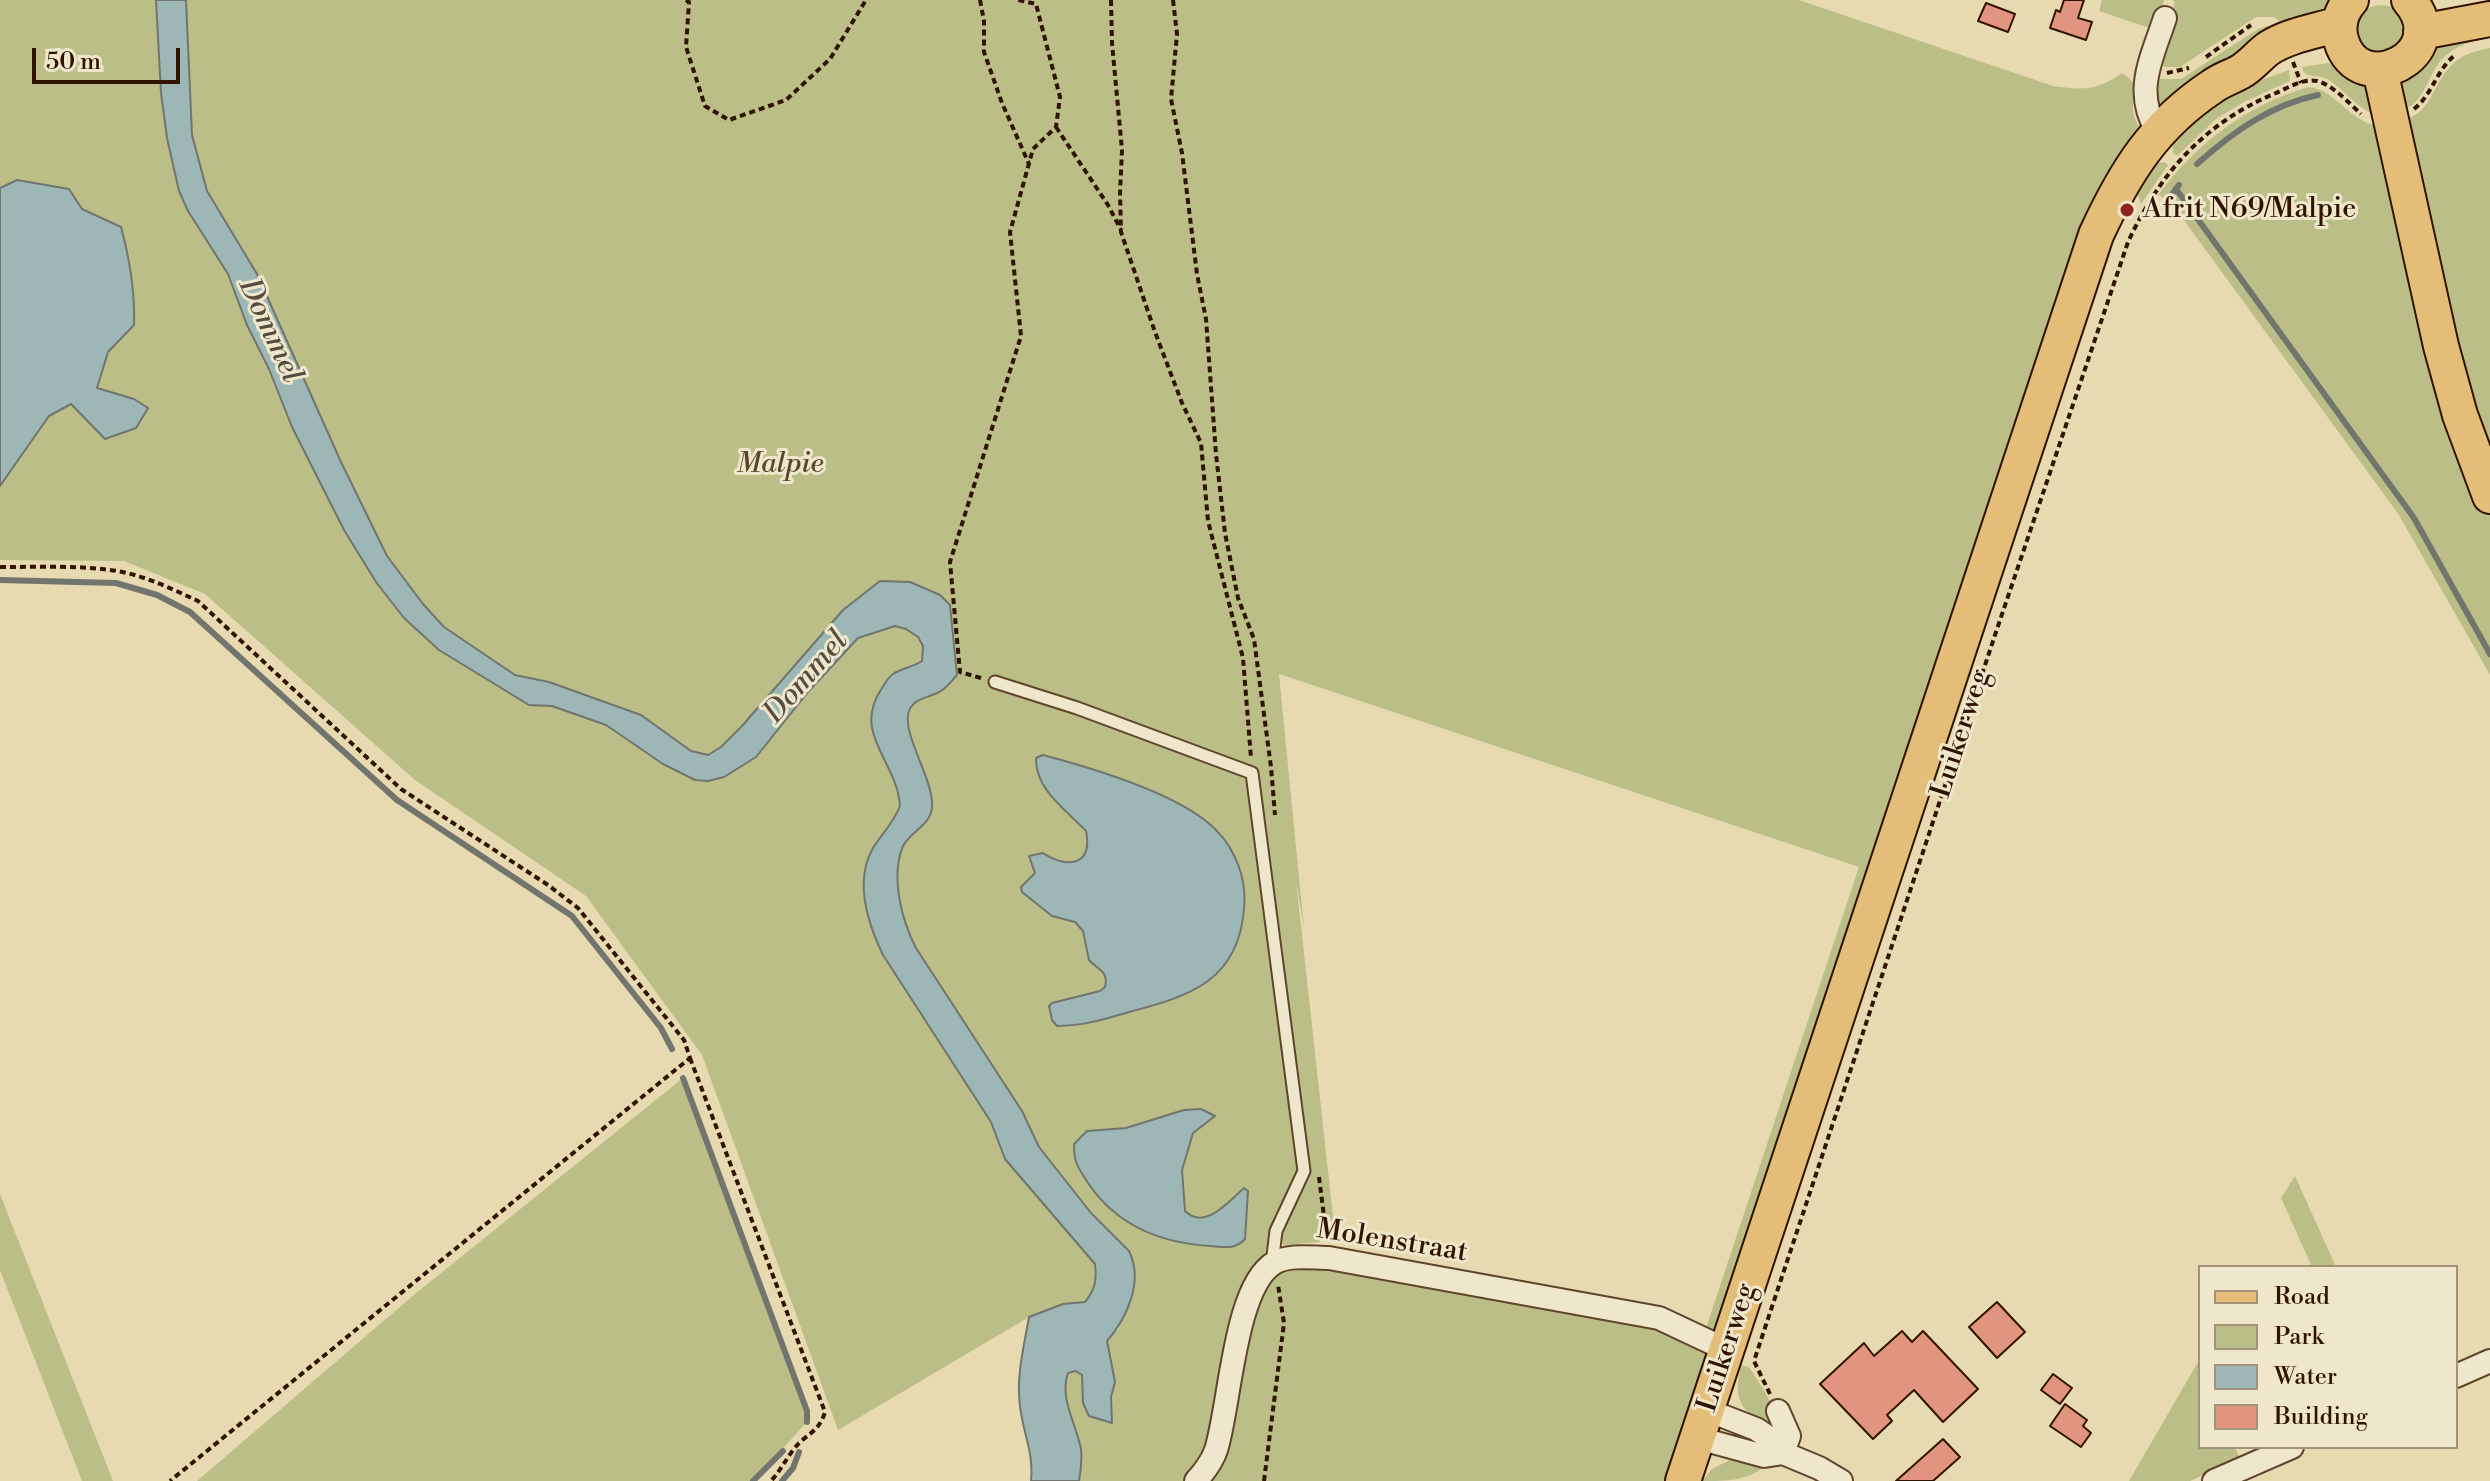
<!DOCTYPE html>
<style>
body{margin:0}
#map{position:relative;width:2490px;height:1481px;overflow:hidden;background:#e7dab0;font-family:"Libre Bodoni",serif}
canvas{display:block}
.legend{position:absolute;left:2198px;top:1265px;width:260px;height:184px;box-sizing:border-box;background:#efe7cc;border:2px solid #a3927a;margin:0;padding:10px 14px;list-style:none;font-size:24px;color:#301300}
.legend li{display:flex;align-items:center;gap:16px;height:40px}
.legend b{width:40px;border:2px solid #a3927a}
.scale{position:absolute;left:32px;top:48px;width:148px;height:36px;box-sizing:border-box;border:4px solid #301300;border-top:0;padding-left:10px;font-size:24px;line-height:28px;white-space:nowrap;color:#301300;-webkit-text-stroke:6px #efe7cc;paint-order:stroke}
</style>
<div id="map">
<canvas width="2490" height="1481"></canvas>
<ul class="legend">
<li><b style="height:10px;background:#e4bd78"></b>Road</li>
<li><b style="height:22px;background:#bbbe87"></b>Park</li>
<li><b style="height:22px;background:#9db7b7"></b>Water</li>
<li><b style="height:22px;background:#e1957e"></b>Building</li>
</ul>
<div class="scale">50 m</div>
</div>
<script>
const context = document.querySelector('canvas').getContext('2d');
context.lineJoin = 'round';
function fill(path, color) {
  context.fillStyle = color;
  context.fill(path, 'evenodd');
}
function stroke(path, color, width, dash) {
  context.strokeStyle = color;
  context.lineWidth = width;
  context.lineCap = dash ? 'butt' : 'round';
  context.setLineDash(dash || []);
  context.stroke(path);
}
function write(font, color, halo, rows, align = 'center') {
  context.font = font + ' "Libre Bodoni",serif';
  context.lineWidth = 6;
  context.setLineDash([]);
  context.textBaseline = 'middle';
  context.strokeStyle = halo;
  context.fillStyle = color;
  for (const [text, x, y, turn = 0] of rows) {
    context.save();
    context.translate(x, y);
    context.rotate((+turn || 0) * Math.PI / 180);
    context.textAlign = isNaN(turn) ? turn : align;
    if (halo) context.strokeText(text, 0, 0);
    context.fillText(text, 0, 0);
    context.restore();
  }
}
const green = new Path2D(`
 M 0,0 L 1799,0 L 2053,86 C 2083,90 2097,91 2122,73 C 2146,88 2129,94 2134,115 C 2136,123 2140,127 2141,135 L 1716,1336 L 1705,1331 L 1859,867 L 1279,674 L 1304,928 L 1296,881 L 1334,1225 L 1320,1230 L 1320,1242 L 1283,1245 L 1282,1242 L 1268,1247 L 1267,1260 L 1208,1450 L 1186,1481 L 1079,1481 C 1081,1470 1082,1460 1081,1449 C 1076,1424 1059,1398 1068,1373 L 1076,1371 L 1082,1375 L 1082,1389 L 1112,1423 L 1111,1397 L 1115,1382 L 1107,1341 L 1119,1328 L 1124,1297 L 1029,1317 L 838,1430 L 702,1055 L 586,896 L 415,780 L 205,594 L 124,561 L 0,560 Z
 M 2102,0 L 2164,0 L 2155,30 L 2099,11 Z
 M 2172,0 L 2336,0 L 2325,13 L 2285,25 L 2274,17 L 2256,17 L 2180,67 L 2164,67 C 2156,47 2169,22 2175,2 Z
 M2357 29a24 24 0 1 1 48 0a24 24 0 1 1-48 0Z
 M 2267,26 L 2275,29 L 2159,112 L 2152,97 L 2157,79 L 2181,79 L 2258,29 Z
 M 2490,27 L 2490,37 C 2472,41 2456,45 2443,58 C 2429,72 2424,104 2404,109 L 2397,83 L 2438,45 Z
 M 2490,48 L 2490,482 L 2400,121 C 2433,115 2432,81 2455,62 C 2465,53 2477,51 2490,48 Z
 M 2328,63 L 2338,66 L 2372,90 L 2374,114 C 2355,107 2344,89 2327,79 C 2316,73 2305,80 2302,67 Z
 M 2289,70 L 2290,81 L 2244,102 L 2216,119 L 2177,156 L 2173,153 L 2172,138 L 2212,103 L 2248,85 Z
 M 2308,87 C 2337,89 2349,123 2378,125 L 2490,509 L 2490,675 L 2399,515 L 2170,201 L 2158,195 C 2197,143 2245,106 2308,87 Z
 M 2165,162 L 2168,165 L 2141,204 L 2135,187 L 2150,164 Z
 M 683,1078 L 807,1411 L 807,1422 L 753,1481 L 197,1481 L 415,1294 Z
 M 2295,1176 L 2336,1267 L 2312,1267 L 2281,1198 Z
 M 0,1194 L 113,1481 L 82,1481 L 0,1270 Z
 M 1296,1267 L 1487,1292 L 1659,1326 L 1712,1352 L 1664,1481 L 1205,1481 L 1249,1315 L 1268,1282 L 1281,1270 Z
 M 2198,1362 L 2200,1447 L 2235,1447 L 2240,1459 L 2190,1481 L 2129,1481 Z
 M 1741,1365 L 1749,1367 C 1761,1385 1778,1409 1778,1431 C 1745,1414 1731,1405 1741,1365 Z
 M 1730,1460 L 1765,1466 C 1747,1481 1727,1481 1702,1481 L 1712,1469 Z`);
const water = new Path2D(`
 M 156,0 L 186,0 L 192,135 L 207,191 L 257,274 L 341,462 L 387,556 L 423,604 L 444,627 L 515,675 L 549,682 L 641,715 L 691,751 L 708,755 L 721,747 L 742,726 L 843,610 L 880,581 L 910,582 L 940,595 L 950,605 L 957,675 C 951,681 946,689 939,692 C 928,698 914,698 909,711 C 901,734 934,779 932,807 C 931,825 910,832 903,846 C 890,877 902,921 916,948 L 1022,1111 L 1039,1147 L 1091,1213 L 1129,1251 C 1144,1281 1127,1318 1107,1341 L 1115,1382 L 1111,1397 L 1112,1423 L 1089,1416 L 1083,1403 L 1082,1375 L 1076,1371 L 1068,1373 C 1059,1397 1076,1424 1081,1449 C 1082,1460 1081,1470 1079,1481 L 1031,1481 C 1034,1452 1023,1434 1020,1406 C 1016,1376 1024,1346 1029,1317 L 1063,1304 L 1085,1302 C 1095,1290 1097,1280 1095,1264 L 1005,1159 L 991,1122 L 883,955 C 868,924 854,881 873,848 C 882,834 894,822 900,806 C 897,760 851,734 882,688 C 885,684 888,677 893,674 C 902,668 913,667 922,661 L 923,646 L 918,637 L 906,629 L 895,626 L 858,638 L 808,692 L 756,757 L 724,777 L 708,781 L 695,780 L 663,764 L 606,725 L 552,706 L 529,705 L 439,650 L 404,618 L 376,582 L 344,530 L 292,427 L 269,369 L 247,325 L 228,274 L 188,211 L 179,191 L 167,138 L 161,93 Z
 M 17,180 L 69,189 L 82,209 L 121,227 C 130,260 135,290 134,325 L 108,352 L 97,388 L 134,399 L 148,408 L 136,428 L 105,439 L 71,404 L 49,416 L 0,486 L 0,188 Z
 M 1043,755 C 1092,768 1181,794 1216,830 C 1236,850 1247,880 1244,908 C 1239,980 1191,996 1129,1012 C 1106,1019 1082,1026 1057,1026 L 1052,1020 L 1049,1006 L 1052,1003 L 1100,991 L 1105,987 C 1109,971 1098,970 1089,960 L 1083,931 L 1075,922 L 1052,916 L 1022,892 L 1021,887 L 1035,873 L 1029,856 L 1043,853 C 1067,869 1093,866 1086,831 C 1066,810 1035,789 1036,758 Z
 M 1201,1109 L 1215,1116 L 1193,1133 L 1182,1170 L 1185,1211 C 1205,1231 1229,1201 1244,1188 L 1248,1191 L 1245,1239 C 1235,1250 1224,1247 1210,1246 C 1160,1243 1117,1226 1088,1183 C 1078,1167 1074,1164 1074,1144 L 1087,1131 L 1126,1128 L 1184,1110 Z`);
const stream = new Path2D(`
 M 2197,164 C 2233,132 2270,105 2318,95
 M 2176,189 L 2414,518 L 2490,654
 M 2166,202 L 2179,185
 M 0,580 L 116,583 L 157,595 L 190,612 L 397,800 L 572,916 L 661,1028 L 672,1049
 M 683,1078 L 807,1411 L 807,1422
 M 753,1481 L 783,1451
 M 782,1481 L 793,1468 L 799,1452`);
const building = new Path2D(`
 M 2064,0 L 2084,0 L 2078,18 L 2092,22 L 2086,40 L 2050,28 L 2056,10 L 2060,12 Z
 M 1986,3 L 2015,14 L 2008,32 L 1978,21 Z
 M 1997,1302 L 2025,1332 L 1997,1358 L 1969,1327 Z
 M 1902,1331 L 1912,1342 L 1923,1331 L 1978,1389 L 1943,1422 L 1914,1390 L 1887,1415 L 1892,1421 L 1873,1439 L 1820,1384 L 1864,1343 L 1874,1356 Z
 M 2053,1374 L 2072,1388 L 2060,1404 L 2041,1390 Z
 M 2065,1404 L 2087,1420 L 2083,1426 L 2091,1433 L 2081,1447 L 2050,1426 Z
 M 1943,1439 L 1960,1457 L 1933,1481 L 1896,1481 Z`);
const path = new Path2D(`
 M 686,0 L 689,2 L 686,47 L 705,106 L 729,120 L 786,100 L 830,59 L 866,0
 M 980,0 L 984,21 L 984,52 L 1002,103 L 1029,164
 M 1111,0 L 1112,43 L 1122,150 L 1120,193 L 1121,232 L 1155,332 L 1182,403 L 1201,443 L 1208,521 L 1243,658 L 1251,758
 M 1173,0 L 1177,34 L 1171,99 L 1182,153 L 1197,274 L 1206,319 L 1216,454 L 1225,533 L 1238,598 L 1254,639 L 1271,767 L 1275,815
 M 2206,57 L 2251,25
 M 2293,62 L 2301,83
 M 2167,73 L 2189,68
 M 2414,109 C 2433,94 2436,70 2456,54
 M 1056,127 L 1108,205 L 1121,230
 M 0,567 C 39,567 79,565 117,571 C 146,576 172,589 198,601 L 401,789 L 548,885 L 578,908 L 684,1040 L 690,1058 L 170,1481
 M 981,678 L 960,672 L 950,562 L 1021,336 L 1010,232 L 1033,149 L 1056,127 L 1060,97 L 1036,4 L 1018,0
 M 690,1058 L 825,1412 C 819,1433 805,1434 793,1450 C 785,1461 780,1471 771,1481
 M 1319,1177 L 1327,1240
 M 1770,1394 L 1754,1361 L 1996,632 L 2128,242 C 2160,173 2204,123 2276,93 C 2288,88 2303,78 2317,81 C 2333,85 2349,103 2361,114
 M 1264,1481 L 1284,1323 L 1278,1285`);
const lane = new Path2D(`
 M 995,682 L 1077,708 L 1252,773 L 1304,1171 L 1276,1231 L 1272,1264`);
const street = new Path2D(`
 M 2157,131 C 2133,91 2152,58 2165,18
 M 2456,1376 L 2490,1361
 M 1707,1410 L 1756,1429 L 1771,1439 L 1783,1453 L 1819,1468 L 1841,1481
 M 1778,1411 L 1789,1436 L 1783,1453
 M 1698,1438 L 1764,1456 L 1783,1453
 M 1196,1481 C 1204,1472 1212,1462 1216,1450 C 1230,1407 1234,1287 1274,1263 C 1289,1254 1312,1258 1329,1258 L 1659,1318 L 1727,1350
 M 2214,1481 L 2292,1447`);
const primary = new Path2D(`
 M 2351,0 C 2341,11 2337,25 2341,40 C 2358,102 2456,55 2409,0
 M 2421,32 L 2490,19
 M 2380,70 L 2441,346 L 2460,415 L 2490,496
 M 1683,1481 L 2096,235 C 2125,172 2154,125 2213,86 C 2221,80 2231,77 2240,72 C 2251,66 2259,55 2269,48 C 2289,35 2317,31 2339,24`);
const markers = [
 [2127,210,8,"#8f2418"]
];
const poiNames = [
 ["Afrit N69/Malpie",2143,210]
];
const parkNames = [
 ["Malpie",780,465]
];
const streetNames = [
 ["Luikerweg",1962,734,-72],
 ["Molenstraat",1392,1242,9],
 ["Luikerweg",1728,1348,-72]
];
const waterNames = [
 ["Dommel",269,331,65],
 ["Dommel",807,678,-49]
];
fill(green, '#bbbe87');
fill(water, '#9db7b7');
stroke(water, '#71756e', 2);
stroke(stream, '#71756e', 6);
fill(building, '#e1957e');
stroke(building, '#301300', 2);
stroke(lane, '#5e452c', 15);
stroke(street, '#5e452c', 26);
stroke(primary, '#301300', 38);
stroke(path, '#301300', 4, [6, 4]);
stroke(lane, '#efe7cc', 11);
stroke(street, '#efe7cc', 22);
stroke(primary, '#e4bd78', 34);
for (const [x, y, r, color] of markers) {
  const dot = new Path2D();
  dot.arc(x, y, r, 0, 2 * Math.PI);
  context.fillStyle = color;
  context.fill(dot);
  stroke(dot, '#efe7cc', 3);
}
write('28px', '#301300', '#efe7cc', poiNames, 'left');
write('italic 28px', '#5a4628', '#efe7cc', parkNames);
write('28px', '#301300', '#efe7cc', streetNames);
write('italic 30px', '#564c40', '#efe7cc', waterNames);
</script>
